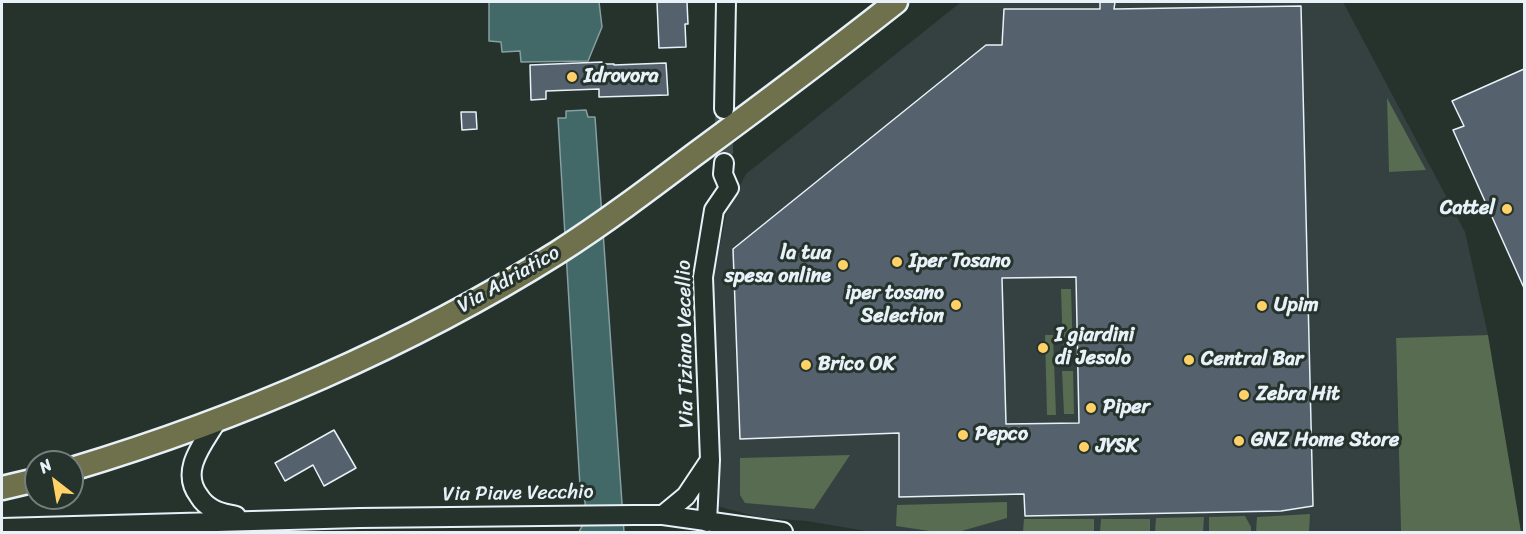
<!DOCTYPE html>
<style>
body{margin:0}
#map{position:relative;width:1526px;height:534px;overflow:hidden;background:#26332d;font-family:Sriracha,sans-serif}
canvas{display:block}
.frame{position:absolute;inset:0;border:3px solid #e8f1f8;pointer-events:none}
.north{position:absolute;left:24px;top:450px;width:60px;height:60px;box-sizing:border-box;background:#26332d;border:2px solid #747f7e;border-radius:50%;rotate:329deg;font-size:16px;font-weight:700;line-height:24px;text-align:center;color:#e8f1f8}
.north::after{content:'';display:block;margin:auto;width:21px;height:27px;background:#ffd166;clip-path:polygon(50% 0,100% 100%,50% 72%,0 100%)}
</style>
<div id="map">
<canvas width="1526" height="534"></canvas>
<div class="frame"></div>
<div class="north">N</div>
</div>
<script>
const context = document.querySelector('canvas').getContext('2d');
context.lineJoin = 'round';
function fill(path, color) {
  context.fillStyle = color;
  context.fill(path, 'evenodd');
}
function stroke(path, color, width, dash) {
  context.strokeStyle = color;
  context.lineWidth = width;
  context.lineCap = dash ? 'butt' : 'round';
  context.setLineDash(dash || []);
  context.stroke(path);
}
function write(font, color, halo, rows, align = 'center') {
  context.font = font + ' Sriracha,sans-serif';
  context.lineWidth = 6;
  context.setLineDash([]);
  context.textBaseline = 'middle';
  context.strokeStyle = halo;
  context.fillStyle = color;
  for (const [text, x, y, turn = 0] of rows) {
    context.save();
    context.translate(x, y);
    context.rotate((+turn || 0) * Math.PI / 180);
    context.textAlign = isNaN(turn) ? turn : align;
    if (halo) context.strokeText(text, 0, 0);
    context.fillText(text, 0, 0);
    context.restore();
  }
}
const built = new Path2D(`
 M 961,2 L 1343,2 L 1465,232 L 1488,335 L 1396,339 L 1401,532 L 872,532 L 807,521 L 758,517 L 717,506 L 713,280 L 726,214 L 746,174 Z`);
const green = new Path2D(`
 M 1387,98 L 1426,170 L 1389,172 Z
 M 1061,289 L 1071,289 L 1073,353 L 1063,353 Z
 M 1045,335 L 1053,335 L 1056,415 L 1047,415 Z
 M 1488,335 L 1521,532 L 1401,532 L 1396,338 Z
 M 1062,371 L 1073,371 L 1074,414 L 1064,414 Z
 M 850,455 L 814,509 L 745,503 L 740,495 L 740,458 Z
 M 1007,502 L 1007,518 L 958,532 L 936,532 L 896,526 L 897,505 Z
 M 1310,514 L 1309,532 L 1256,532 L 1257,517 Z
 M 1245,516 L 1251,527 L 1251,532 L 1209,532 L 1209,517 Z
 M 1204,517 L 1203,532 L 1155,532 L 1156,518 Z
 M 1024,519 L 1094,519 L 1094,532 L 1023,532 Z
 M 1101,519 L 1150,519 L 1150,532 L 1100,532 Z`);
const water = new Path2D(`
 M 489,2 L 599,2 L 602,27 L 588,61 L 521,62 L 520,51 L 502,52 L 501,42 L 489,41 Z
 M 586,110 L 588,117 L 595,117 L 624,532 L 579,532 C 588,518 587,500 580,486 L 558,118 L 566,118 L 566,111 Z`);
const building = new Path2D(`
 M 657,2 L 687,2 L 688,24 L 685,24 L 686,47 L 659,48 Z
 M 1100,2 L 1115,2 L 1114,9 L 1301,6 L 1313,506 L 1281,511 L 1025,516 L 1024,494 L 899,497 L 899,433 L 740,439 L 733,249 L 986,45 L 1002,45 L 1004,9 L 1100,9 ZM 1076,277 L 1079,423 L 1006,424 L 1002,278 Z
 M 602,62 L 602,64 L 614,64 L 614,65 L 666,63 L 668,95 L 599,97 L 599,89 L 546,91 L 546,99 L 531,100 L 530,65 Z
 M 1524,69 L 1524,288 L 1453,130 L 1464,126 L 1452,101 Z
 M 461,112 L 476,112 L 477,129 L 462,130 Z
 M 334,430 L 356,468 L 324,486 L 313,465 L 285,481 L 275,463 Z`);
const minorTunnel = new Path2D(`
 M 724,109 L 724,163`);
const minor = new Path2D(`
 M 724,109 L 726,2
 M 218,419 C 204,443 179,470 199,496 C 202,501 207,506 213,509 C 219,513 228,514 236,516
 M 710,460 L 703,277 L 714,210 L 729,188 L 723,174 L 724,163
 M 663,515 L 686,496 L 710,460 L 707,522
 M 2,528 L 360,518 L 634,515 L 663,515 L 783,532`);
const major = new Path2D(`
 M 72,469 C 239,419 409,346 557,253 C 604,223 649,189 694,155 C 762,105 830,54 896,2
 M 2,488 L 36,480`);
const markers = [
 [572,77,6,"#ffd166"],
 [1507,209,6,"#ffd166"],
 [897,262,6,"#ffd166"],
 [843,265,6,"#ffd166"],
 [956,305,6,"#ffd166"],
 [1262,306,6,"#ffd166"],
 [1043,348,6,"#ffd166"],
 [1189,360,6,"#ffd166"],
 [806,365,6,"#ffd166"],
 [1244,395,6,"#ffd166"],
 [1091,408,6,"#ffd166"],
 [963,435,6,"#ffd166"],
 [1239,441,6,"#ffd166"],
 [1084,447,6,"#ffd166"]
];
const poiNames = [
 ["Idrovora",584,77],
 ["Cattel",1495,209,"right"],
 ["la tua",831,254,"right"],
 ["spesa online",831,277,"right"],
 ["Iper Tosano",909,262],
 ["iper tosano",944,294,"right"],
 ["Selection",944,317,"right"],
 ["Upim",1274,306],
 ["I giardini",1055,336],
 ["di Jesolo",1055,359],
 ["Central Bar",1201,360],
 ["Brico OK",818,365],
 ["Zebra Hit",1256,395],
 ["Piper",1103,408],
 ["Pepco",975,435],
 ["GNZ Home Store",1251,441],
 ["JYSK",1096,447]
];
const streetNames = [
 ["Via Adriatico",509,280,-30],
 ["Via Tiziano Vecellio",686,344,-91],
 ["Via Piave Vecchio",518,494,-1]
];
fill(built, '#344140');
fill(green, '#576c51');
fill(water, '#436868');
stroke(water, '#859fa2', 1.5);
fill(building, '#55626e');
stroke(building, '#e8f1f8', 1.5);
stroke(minorTunnel, '#43504b', 18, [18, 9]);
stroke(minor, '#e8f1f8', 22);
stroke(major, '#e8f1f8', 27);
stroke(minor, '#26332d', 18);
stroke(major, '#6e714b', 22);
for (const [x, y, r, color] of markers) {
  const dot = new Path2D();
  dot.arc(x, y, r, 0, 2 * Math.PI);
  context.fillStyle = color;
  context.fill(dot);
  stroke(dot, '#26332d', 2);
}
write('bold 20px', '#e8f1f8', '#26332d', poiNames, 'left');
write('20px', '#e8f1f8', '#26332d', streetNames);
</script>
